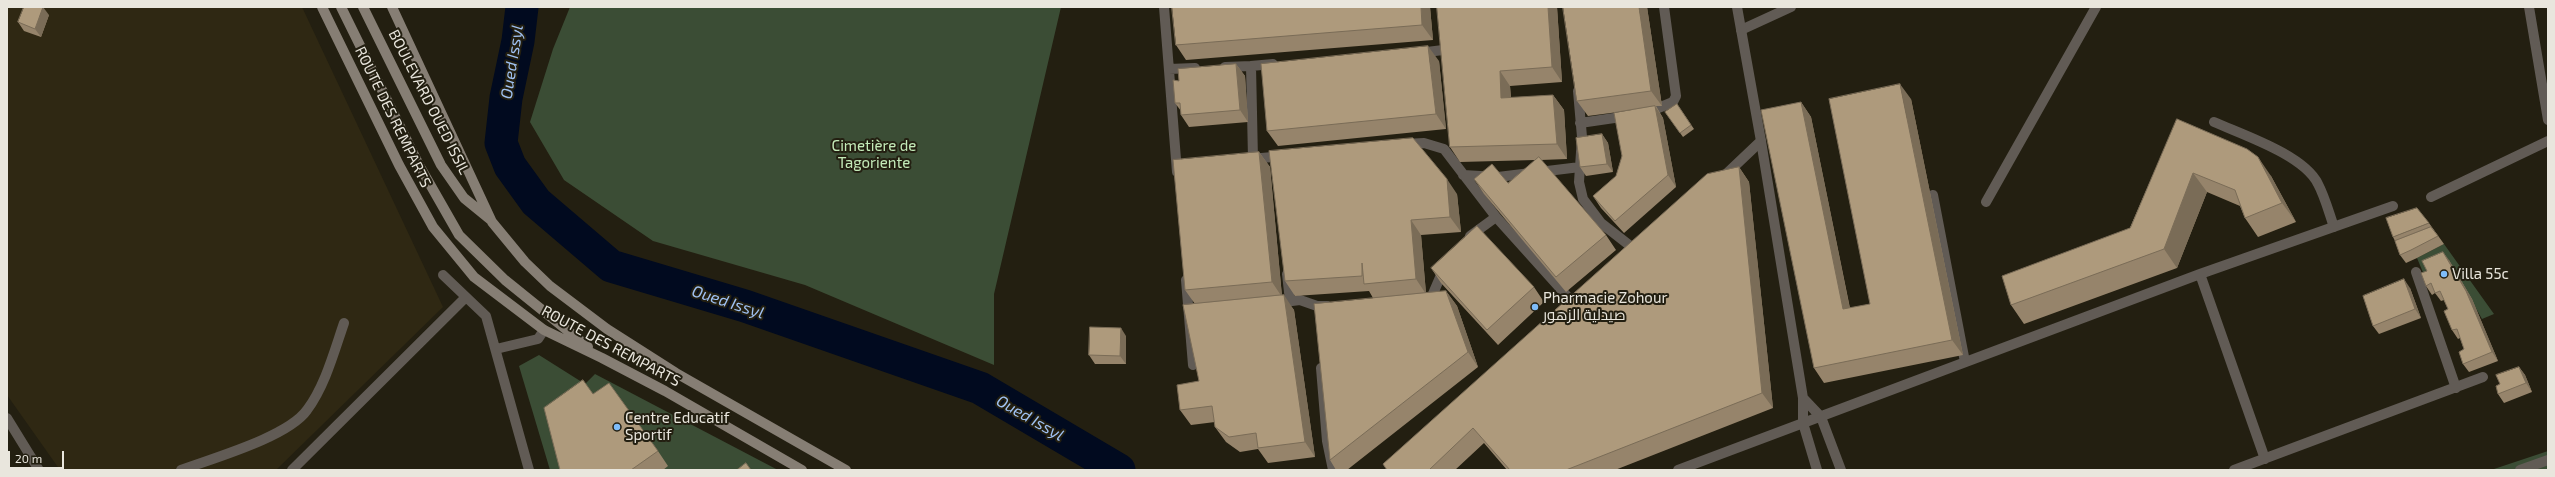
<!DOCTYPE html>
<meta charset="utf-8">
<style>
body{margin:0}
#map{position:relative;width:2555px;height:477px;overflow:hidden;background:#231f11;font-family:"Exo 2",sans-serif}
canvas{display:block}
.frame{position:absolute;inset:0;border:8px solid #e9e6dd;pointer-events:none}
.scale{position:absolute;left:8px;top:451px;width:56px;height:18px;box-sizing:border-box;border:2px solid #e9e6dd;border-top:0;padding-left:5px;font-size:12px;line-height:14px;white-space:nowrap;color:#e9e6dd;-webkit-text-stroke:3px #231f11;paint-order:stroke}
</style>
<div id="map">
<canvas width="2555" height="477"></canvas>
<div class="frame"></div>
<div class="scale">20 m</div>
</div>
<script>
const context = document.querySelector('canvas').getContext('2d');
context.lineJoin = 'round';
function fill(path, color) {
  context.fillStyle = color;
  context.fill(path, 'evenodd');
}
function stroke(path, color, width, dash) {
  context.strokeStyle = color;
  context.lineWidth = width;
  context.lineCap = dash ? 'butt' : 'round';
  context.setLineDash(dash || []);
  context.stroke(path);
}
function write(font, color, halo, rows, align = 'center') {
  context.font = font + ' "Exo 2",Cairo,sans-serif';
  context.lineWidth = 4;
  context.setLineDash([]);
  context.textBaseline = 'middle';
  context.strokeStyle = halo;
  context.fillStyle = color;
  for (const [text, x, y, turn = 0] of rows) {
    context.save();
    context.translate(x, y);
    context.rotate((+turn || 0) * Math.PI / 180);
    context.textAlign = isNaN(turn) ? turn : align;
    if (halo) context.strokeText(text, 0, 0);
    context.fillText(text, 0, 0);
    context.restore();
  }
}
const built = new Path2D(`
 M 7,7 L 302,7 L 443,307 L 276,470 L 60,470 L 7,395 Z`);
const green = new Path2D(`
 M 570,7 L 1061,7 L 994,294 L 994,365 L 805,285 L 653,241 L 564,180 L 530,122 L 553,49 Z
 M 2444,244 L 2494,314 L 2482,319 L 2449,260 L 2427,282 L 2417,258 Z
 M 539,355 L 585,384 L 595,374 L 778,470 L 550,470 L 519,366 Z
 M 2548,451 L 2548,470 L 2491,470 Z`);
const river = new Path2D(`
 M 522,7 L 518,41 L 506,98 L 501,143 L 510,166 L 536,202 L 611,266 L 745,306 L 980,388 L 1119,470`);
const service = new Path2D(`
 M 2520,470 L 2548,460`);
const minor = new Path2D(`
 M 1164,7 L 1177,172
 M 2529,7 L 2548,120
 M 1741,30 L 1791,7
 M 1419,53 L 1443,50
 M 1251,66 L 1273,64
 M 1225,67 L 1251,66 L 1253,159
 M 1169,69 L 1195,68
 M 1578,91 L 1582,137 L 1579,182 L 1583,199 L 1601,223 L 1638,252
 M 1646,113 L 1673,102 L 1676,96 L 1664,7
 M 2214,122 C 2243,135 2304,155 2318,184 C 2325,197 2329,213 2334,227
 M 1580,123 L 1628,116
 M 1761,141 L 1803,398 L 1803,423 L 1817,470
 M 1405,144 L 1424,143 L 1444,149 L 1496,217 L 1576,306
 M 1250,159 L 1284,156
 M 1463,175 L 1498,177 L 1580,167
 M 1933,195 L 1965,362
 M 2431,197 L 2548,141
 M 1986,202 L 2096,7
 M 1470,236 L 1496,217
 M 2416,272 L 2456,388
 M 1287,274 L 1290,301
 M 2200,274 L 2265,459
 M 443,275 L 486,316 L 529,470
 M 1186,280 L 1193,365
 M 1276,303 L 1300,300 L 1317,306 L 1327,306
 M 1429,303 L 1444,268
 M 496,349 L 538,339 L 544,330
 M 1321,368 L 1327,441 L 1333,470
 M 1803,398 L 1821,417 L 1841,470
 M 7,418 L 39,470
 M 181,470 C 213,458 288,437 307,410 C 325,386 334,352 344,323
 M 292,470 L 466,297
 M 1678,470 L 2200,274 L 2393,206
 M 2234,470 L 2483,377`);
const tertiary = new Path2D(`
 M 1722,178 L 1761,141 L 1737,7`);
const secondary = new Path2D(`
 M 322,7 L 399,165 L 433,227 L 474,277 L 544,330 L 602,358 L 665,391 L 802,470
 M 341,7 L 419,165 L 459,235 L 505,280 L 588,347
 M 363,7 L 441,165 L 464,198 L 491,220
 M 392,7 L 492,222 L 525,262 L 550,286 L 607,329 L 676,373 L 846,470`);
const wall = new Path2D(`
 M 1430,7 L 1433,40 L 1186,60 L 1176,45 Z
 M 1437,7 L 1557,7 L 1562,82 L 1510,86 L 1511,98 L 1553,95 L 1564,110 L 1567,159 L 1541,160 L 1606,235 L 1616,250 L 1566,292 L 1484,194 L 1474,179 L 1508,183 L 1535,160 L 1460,162 L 1450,147 Z
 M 1647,7 L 1662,106 L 1656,106 L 1663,118 L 1676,187 L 1624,233 L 1601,208 L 1593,196 L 1616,176 L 1622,156 L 1633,110 L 1588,116 L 1577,101 Z
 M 49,15 L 41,37 L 24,31 L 18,22 Z
 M 1439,61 L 1446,129 L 1278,146 L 1267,131 Z
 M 1236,64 L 1245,76 L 1248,122 L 1189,127 L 1181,115 L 1181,111 L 1175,103 L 1179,81 Z
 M 1911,99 L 1963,355 L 1824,383 L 1814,368 L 1801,102 L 1811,117 L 1850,308 L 1870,304 Z
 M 1677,104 L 1694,129 L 1683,137 L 1665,112 Z
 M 2177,119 L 2271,176 L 2296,222 L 2258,237 L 2245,218 L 2240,206 L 2207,192 L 2177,268 L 2024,324 L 2011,305 L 2130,228 Z
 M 1602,134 L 1608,143 L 1613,172 L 1586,176 L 1580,167 Z
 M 1259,152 L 1270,167 L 1282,296 L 1294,310 L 1315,457 L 1268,463 L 1258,449 L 1240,452 L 1226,442 L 1215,427 L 1215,422 L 1191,425 L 1180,410 L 1199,381 L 1195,304 L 1185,290 Z
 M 1739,167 L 1749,182 L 1773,408 L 1615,470 L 1507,470 L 1484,443 L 1455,470 L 1387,470 L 1383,464 Z
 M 1457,194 L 1461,232 L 1421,235 L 1426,293 L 1446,291 L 1457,306 L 1478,367 L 1347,470 L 1336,470 L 1330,460 L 1373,298 L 1369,291 L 1295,296 L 1285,281 Z
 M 2429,223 L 2444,244 L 2417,258 L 2406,263 L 2400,255 L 2395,241 L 2393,237 Z
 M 2449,260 L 2472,299 L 2498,361 L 2469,372 L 2463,364 L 2464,349 L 2460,338 L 2458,339 L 2452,330 L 2448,309 L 2444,300 L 2441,301 L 2435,293 L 2432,295 L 2426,286 Z
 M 1431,268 L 1534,287 L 1544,302 L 1498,345 L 1441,283 Z
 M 2410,288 L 2421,318 L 2379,334 L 2373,326 Z
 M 1126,336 L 1126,364 L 1095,364 L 1089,355 Z
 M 2519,367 L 2525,375 L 2532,392 L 2504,403 L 2498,394 L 2500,384 Z
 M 593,394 L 658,451 L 668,466 L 663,470 L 560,470 Z`);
const shadedWall = new Path2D(`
 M 43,7 L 49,15 L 41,37 L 35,29 Z
 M 1421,7 L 1430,7 L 1433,40 L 1422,25 Z
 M 1548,7 L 1557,7 L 1562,82 L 1552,67 Z
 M 1639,7 L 1647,7 L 1662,106 L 1651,91 Z
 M 1428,46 L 1439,61 L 1446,129 L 1436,114 Z
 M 1236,64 L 1245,76 L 1248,122 L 1240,110 Z
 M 1500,71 L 1510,86 L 1512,113 L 1501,98 Z
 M 1900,84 L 1911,99 L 1963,355 L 1952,340 Z
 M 1553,95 L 1564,110 L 1567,159 L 1557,144 Z
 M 1801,102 L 1811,117 L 1853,324 L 1843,309 Z
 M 1655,106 L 1663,118 L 1676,187 L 1668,175 Z
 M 1602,134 L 1608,143 L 1613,172 L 1607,164 Z
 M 1259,152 L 1270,167 L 1282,297 L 1272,282 Z
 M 2258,157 L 2271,176 L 2296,222 L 2282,203 Z
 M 1739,167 L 1749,182 L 1773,408 L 1762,393 Z
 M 2193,173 L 2207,192 L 2177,268 L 2164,249 Z
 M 1447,179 L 1457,194 L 1461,232 L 1450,217 Z
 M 1411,220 L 1421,235 L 1426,294 L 1416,279 Z
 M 2443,252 L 2449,260 L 2472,299 L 2498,361 L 2492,352 Z
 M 2404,279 L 2410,288 L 2421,318 L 2415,309 Z
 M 1446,291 L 1457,306 L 1478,367 L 1468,352 Z
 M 1284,295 L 1294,310 L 1315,457 L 1305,442 Z
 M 1121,328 L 1126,336 L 1126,364 L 1120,356 Z
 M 2519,367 L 2525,375 L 2532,392 L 2526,383 Z`);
const building = new Path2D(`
 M 24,7 L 43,7 L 35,29 L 18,22 Z
 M 1172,7 L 1421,7 L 1422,25 L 1176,45 Z
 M 1437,7 L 1548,7 L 1552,67 L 1500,71 L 1501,98 L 1553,95 L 1557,144 L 1450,147 Z
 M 1563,7 L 1639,7 L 1651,91 L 1577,101 Z
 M 1428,46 L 1436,114 L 1267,131 L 1261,64 Z
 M 1236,64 L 1240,110 L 1181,115 L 1180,103 L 1175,103 L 1173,80 L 1179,81 L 1178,69 Z
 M 1900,84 L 1952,340 L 1814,368 L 1761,110 L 1801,102 L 1843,309 L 1870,304 L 1829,99 Z
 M 1677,104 L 1691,125 L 1680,133 L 1665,112 Z
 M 1655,106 L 1668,175 L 1615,221 L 1593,196 L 1616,176 L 1622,156 L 1614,113 Z
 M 2177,119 L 2247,149 L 2258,157 L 2282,203 L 2245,218 L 2235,190 L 2193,173 L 2164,249 L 2011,305 L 2002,276 L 2130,228 Z
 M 1602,134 L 1607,164 L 1580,167 L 1576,138 Z
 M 1413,138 L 1447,179 L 1450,217 L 1411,220 L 1416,279 L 1364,284 L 1362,263 L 1362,276 L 1285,281 L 1269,151 Z
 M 1259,152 L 1272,282 L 1185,290 L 1173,160 Z
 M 1539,157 L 1606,235 L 1556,277 L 1474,179 L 1492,164 L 1508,183 Z
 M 1739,167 L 1762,393 L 1566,470 L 1510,470 L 1473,428 L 1429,470 L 1387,470 L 1383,464 L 1707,174 Z
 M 2417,208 L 2429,223 L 2393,237 L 2386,218 Z
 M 1477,226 L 1534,287 L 1487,330 L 1431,268 Z
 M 2431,227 L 2438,236 L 2411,250 L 2400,255 L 2395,241 Z
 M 2443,252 L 2466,291 L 2492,352 L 2463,364 L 2459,352 L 2464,349 L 2457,329 L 2452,330 L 2444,311 L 2448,309 L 2440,291 L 2435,293 L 2431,283 L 2426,286 L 2421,273 L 2427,271 L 2422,261 Z
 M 2404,279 L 2415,309 L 2373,326 L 2363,296 Z
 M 1446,291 L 1468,352 L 1330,460 L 1314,304 Z
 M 1284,295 L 1305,442 L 1258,448 L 1256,433 L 1229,437 L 1215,427 L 1212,406 L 1180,410 L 1177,385 L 1199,381 L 1183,305 Z
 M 1090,327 L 1121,328 L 1120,356 L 1089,355 Z
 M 2519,367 L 2526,383 L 2498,394 L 2496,386 L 2500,384 L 2496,375 Z
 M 583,380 L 593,394 L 609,383 L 658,451 L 631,470 L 560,470 L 544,408 Z
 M 746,463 L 751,470 L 737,470 Z`);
const markers = [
 [2444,274,4,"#7fbdfa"],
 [1535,307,4,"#7fbdfa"],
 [617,427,4,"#7fbdfa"]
];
const streetNames = [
 ["BOULEVARD OUED ISSIL",429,102,63],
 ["ROUTE DES REMPARTS",393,117,64],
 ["ROUTE DES REMPARTS",611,346,28]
];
const parkNames = [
 ["Cimetière de",874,146],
 ["Tagoriente",874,163]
];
const poiNames = [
 ["Villa 55c",2452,274],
 ["Pharmacie Zohour",1543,298],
 ["صيدلية الزهور",1543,315],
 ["Centre Educatif",625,418],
 ["Sportif",625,435]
];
const waterNames = [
 ["Oued Issyl",512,62,-81],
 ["Oued Issyl",728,302,18],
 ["Oued Issyl",1030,418,30]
];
fill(built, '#2f2813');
fill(green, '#3b4d35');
stroke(river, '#010a1f', 33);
stroke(service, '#615b55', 10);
stroke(minor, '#615b55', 10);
stroke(tertiary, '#615b55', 10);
stroke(secondary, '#867e74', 10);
fill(wall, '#96846b');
fill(shadedWall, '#7a6c57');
fill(building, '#ae9a7c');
stroke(building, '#7a6c57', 1);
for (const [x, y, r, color] of markers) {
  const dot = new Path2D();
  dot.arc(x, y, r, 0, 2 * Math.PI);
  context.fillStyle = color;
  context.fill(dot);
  stroke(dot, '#231f11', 1.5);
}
write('15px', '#e9e6dd', '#231f11', streetNames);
write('15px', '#c4ebb9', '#231f11', parkNames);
write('15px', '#e9e6dd', '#231f11', poiNames, 'left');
write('italic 16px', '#a0c2f3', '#231f11', waterNames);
</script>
